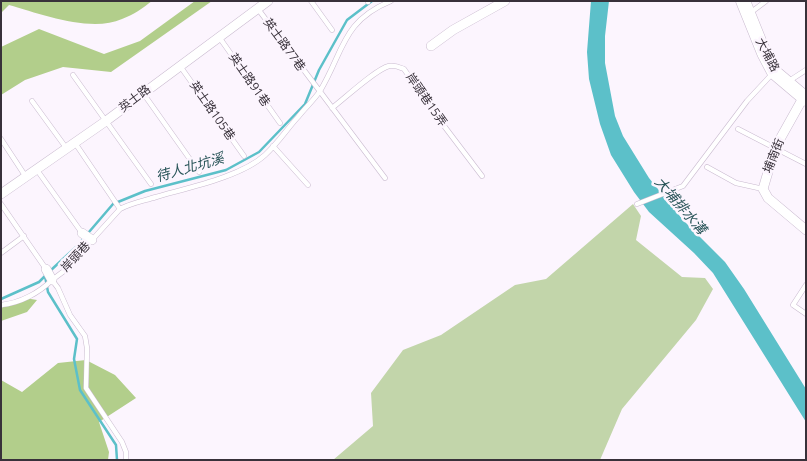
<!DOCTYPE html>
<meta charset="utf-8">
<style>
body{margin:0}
#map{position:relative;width:807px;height:461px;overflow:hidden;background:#fcf5fe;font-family:"Open Sans",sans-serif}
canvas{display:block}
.frame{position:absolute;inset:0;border:2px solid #38313a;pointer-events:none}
</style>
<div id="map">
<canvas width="807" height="461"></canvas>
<div class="frame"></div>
</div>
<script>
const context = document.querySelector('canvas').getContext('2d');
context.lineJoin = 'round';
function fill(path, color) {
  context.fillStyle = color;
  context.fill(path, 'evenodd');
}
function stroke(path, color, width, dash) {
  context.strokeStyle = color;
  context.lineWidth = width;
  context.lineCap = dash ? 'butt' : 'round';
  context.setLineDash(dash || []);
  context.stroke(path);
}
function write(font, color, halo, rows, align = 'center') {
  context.font = font + ' "Open Sans","Noto Sans TC",sans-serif';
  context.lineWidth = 5;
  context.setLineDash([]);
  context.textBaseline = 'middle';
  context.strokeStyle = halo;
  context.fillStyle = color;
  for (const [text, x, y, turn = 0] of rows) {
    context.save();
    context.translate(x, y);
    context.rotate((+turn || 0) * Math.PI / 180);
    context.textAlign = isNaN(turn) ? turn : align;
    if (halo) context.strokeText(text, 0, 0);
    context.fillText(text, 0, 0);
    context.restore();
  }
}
const green = new Path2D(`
 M 633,204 L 641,216 L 636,240 L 682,277 L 705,278 L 713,289 L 696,320 L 622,409 L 600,460 L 333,460 L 373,426 L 371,393 L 403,350 L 441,335 L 515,285 L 546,279 Z`);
const forest = new Path2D(`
 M 1,1 L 152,1 C 143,8 133,15 122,19 C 91,33 41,14 9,5 L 1,13 Z
 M 195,1 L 212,1 L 111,72 L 63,67 L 25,80 L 1,95 L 1,47 L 39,29 L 104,54 L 140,41 Z
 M 25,298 L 37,300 L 27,312 L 1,321 L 1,308 Z
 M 86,360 L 115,375 L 136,398 L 99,422 L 109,452 L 108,460 L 1,460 L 1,380 L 22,392 L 58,363 Z`);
const water = new Path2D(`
 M 591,1 L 609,1 L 605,36 L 605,63 L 615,116 L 623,136 L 649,178 L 683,220 L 725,262 L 744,289 L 806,389 L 806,422 L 713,273 L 694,253 L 649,212 L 634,192 L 611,155 L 600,124 L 589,79 L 587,52 Z`);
const stream = new Path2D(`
 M 50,271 L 77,246 L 113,204 L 145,191 L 226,170 L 259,152 L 305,104 L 319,70 L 347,20 L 372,1
 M 45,276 L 48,292 L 77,339 L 74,359 L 80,390 L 116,445 L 117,460
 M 1,299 L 39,282 L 46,275`);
const lane = new Path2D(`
 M 311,1 L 332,30
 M 368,1 L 368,2
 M 258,9 L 385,178
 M 750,13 L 766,1
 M 219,37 L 280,123
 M 180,66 L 244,156
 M 73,75 L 151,184
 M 789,81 L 806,70
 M 143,93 L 199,172
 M 32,101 L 67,149
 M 332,108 C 344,99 376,69 389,66 C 395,65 399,67 404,69 L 438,118 L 482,176
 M 738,129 L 806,164
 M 1,139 L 26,177
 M 75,143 L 120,209
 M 273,146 L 308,185
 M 707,167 L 736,183 L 763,189
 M 37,170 L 82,233
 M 1,204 L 46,269
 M 637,204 L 683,186 L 747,101 L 773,73
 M 1,253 L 24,236
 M 806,285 L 793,305 L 806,314
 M 1,305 C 20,303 39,293 52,280
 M 126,460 L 126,452 L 122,442 L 86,388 L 87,348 L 85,336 L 70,315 L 58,288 L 52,280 L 64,271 L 120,209 C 131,203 143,201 156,197 C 187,188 241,177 265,155 C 278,143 287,129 298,117 C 305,108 314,100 320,91 C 344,51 342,21 391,1`);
const street = new Path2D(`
 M 431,46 L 453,30 L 505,1
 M 803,98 L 775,148 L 763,189 L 768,198 L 806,230
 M 1,194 L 106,121 L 268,1
 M 82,233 L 92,240
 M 46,269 L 52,280`);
const secondary = new Path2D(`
 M 743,1 L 764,53 L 774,72 L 806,99`);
const streetNames = [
 ["英士路77巷",284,45,54],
 ["大埔路",767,55,62],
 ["英士路91巷",249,80,55],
 ["英士路",135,99,-37],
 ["岸頭巷15弄",426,100,55],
 ["英士路105巷",212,111,55],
 ["埔南街",774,156,-68],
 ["岸頭巷",76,257,-47]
];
const waterNames = [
 ["待人北坑溪",190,168,-16],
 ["大埔排水溝",680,206,49]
];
fill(green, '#c2d5aa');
fill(forest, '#b2ce8b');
fill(water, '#5cc0c9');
stroke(stream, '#5cc0c9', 2.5);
stroke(lane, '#c9bacf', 5.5);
stroke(street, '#c9bacf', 10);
stroke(secondary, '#c9bacf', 15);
stroke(lane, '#fff', 4.5);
stroke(street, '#fff', 9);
stroke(secondary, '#fff', 14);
write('12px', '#38313a', '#fcf5fe', streetNames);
write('italic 14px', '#285458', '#fcf5fe', waterNames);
</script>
